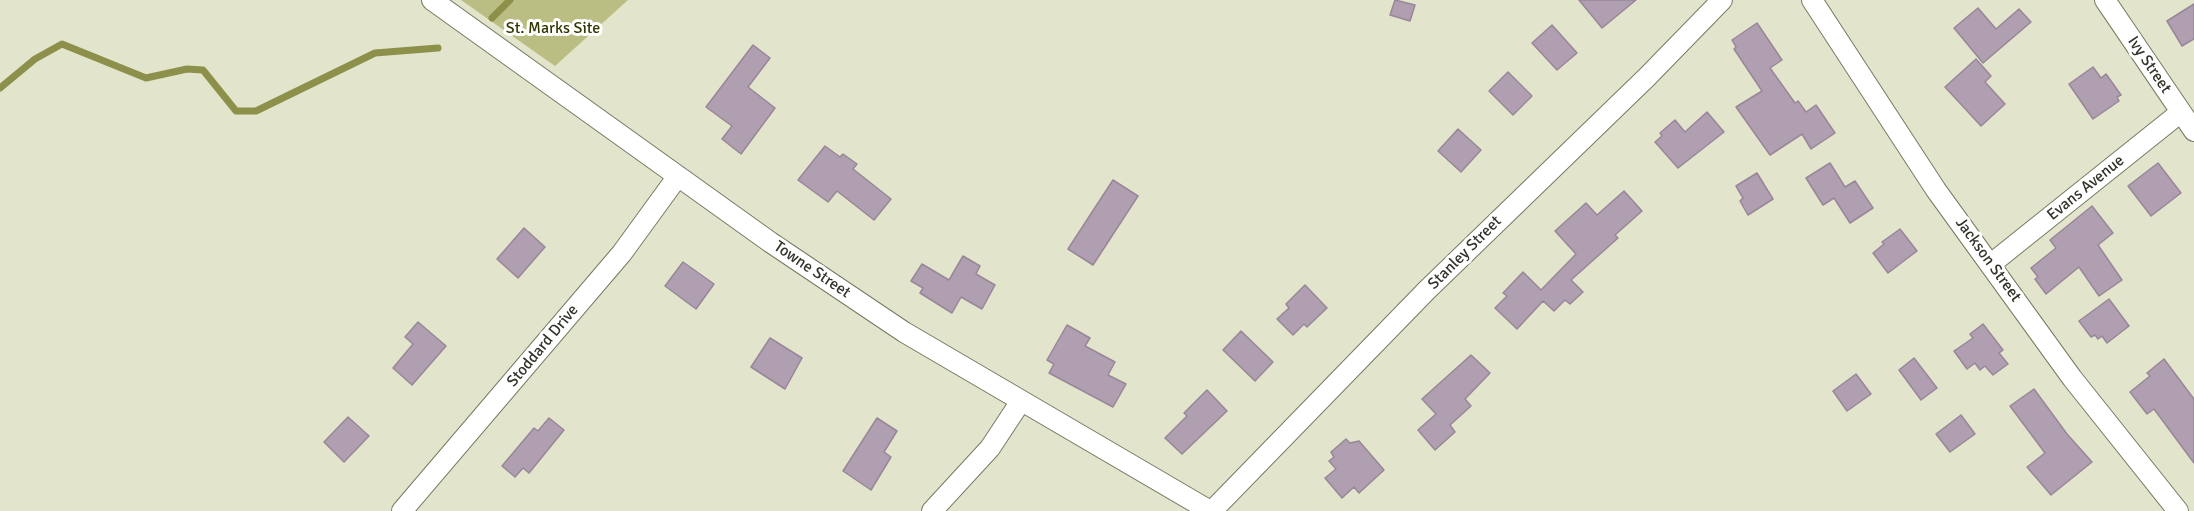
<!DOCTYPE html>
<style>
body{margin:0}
canvas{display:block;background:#e2e4cb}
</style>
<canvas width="2194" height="511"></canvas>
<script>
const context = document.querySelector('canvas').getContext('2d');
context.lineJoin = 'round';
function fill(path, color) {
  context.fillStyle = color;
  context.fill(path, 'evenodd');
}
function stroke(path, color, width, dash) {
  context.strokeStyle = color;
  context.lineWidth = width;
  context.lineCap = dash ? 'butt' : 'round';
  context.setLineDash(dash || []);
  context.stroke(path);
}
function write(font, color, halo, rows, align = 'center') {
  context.font = font + ' Signika,sans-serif';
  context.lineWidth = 6;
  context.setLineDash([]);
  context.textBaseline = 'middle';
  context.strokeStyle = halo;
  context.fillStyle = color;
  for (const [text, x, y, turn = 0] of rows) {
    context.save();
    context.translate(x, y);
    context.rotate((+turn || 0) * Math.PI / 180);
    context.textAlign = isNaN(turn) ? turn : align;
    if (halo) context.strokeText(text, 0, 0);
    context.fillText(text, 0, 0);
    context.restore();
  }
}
const green = new Path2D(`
 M 461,0 L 628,0 L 555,66 Z`);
const stream = new Path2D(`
 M 492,18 L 510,0
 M 0,88 L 35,59 L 62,44 L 146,78 L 187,69 L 203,70 L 236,111 L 256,111 L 375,53 L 438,48`);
const building = new Path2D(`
 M 1395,0 L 1415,5 L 1410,21 L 1390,15 Z
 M 1579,0 L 1636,0 L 1602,28 Z
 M 2194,4 L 2194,39 L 2182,46 L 2167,21 Z
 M 1978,8 L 1996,29 L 2019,9 L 2031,22 L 1983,63 L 1954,28 Z
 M 1757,23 L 1782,60 L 1770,68 L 1795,103 L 1798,101 L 1806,112 L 1816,105 L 1835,133 L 1811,149 L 1802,134 L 1770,155 L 1736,107 L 1762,91 L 1734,49 L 1736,47 L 1732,40 Z
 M 1552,25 L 1577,53 L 1557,70 L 1532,43 Z
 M 753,45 L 770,58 L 748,87 L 775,108 L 741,154 L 722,139 L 732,126 L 706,107 Z
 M 1976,59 L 1991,76 L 1985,82 L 2005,104 L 1981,126 L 1945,87 Z
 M 2093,67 L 2101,78 L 2106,74 L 2121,95 L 2117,97 L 2119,101 L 2093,119 L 2069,84 Z
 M 1508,72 L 1532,96 L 1513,115 L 1489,91 Z
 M 1707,112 L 1724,132 L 1678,168 L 1655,142 L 1662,136 L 1660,133 L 1675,120 L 1685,132 Z
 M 1458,129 L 1481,150 L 1461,172 L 1438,151 Z
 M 825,146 L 840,157 L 843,154 L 857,164 L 853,169 L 891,199 L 874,220 L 837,191 L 828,202 L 798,180 Z
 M 1830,163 L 1845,187 L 1855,181 L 1873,208 L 1850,223 L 1834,198 L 1823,205 L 1806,178 Z
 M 2158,163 L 2181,193 L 2151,216 L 2128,186 Z
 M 1757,173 L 1773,199 L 1748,215 L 1740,201 L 1743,198 L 1736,186 Z
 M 1113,180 L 1138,196 L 1093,265 L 1068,249 Z
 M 1624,191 L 1642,211 L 1615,235 L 1618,238 L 1571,280 L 1583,292 L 1570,304 L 1565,300 L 1554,311 L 1543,301 L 1517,329 L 1495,308 L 1507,296 L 1503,293 L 1523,272 L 1541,290 L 1576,254 L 1555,231 L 1586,203 L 1597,215 Z
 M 2092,206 L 2113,233 L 2098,245 L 2122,280 L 2099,296 L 2079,267 L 2046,294 L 2035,279 L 2038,277 L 2031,268 L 2056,248 L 2050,240 Z
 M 524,228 L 545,247 L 518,278 L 497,259 Z
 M 1900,229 L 1917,251 L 1888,273 L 1873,253 L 1884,244 L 1882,242 Z
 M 963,256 L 980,266 L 976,274 L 995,285 L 982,309 L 961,297 L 952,313 L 920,293 L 923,288 L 911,281 L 922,264 L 949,280 Z
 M 683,262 L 714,284 L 696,309 L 665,286 Z
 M 1305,285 L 1327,308 L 1307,327 L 1304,324 L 1293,335 L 1277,319 L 1289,308 L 1286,304 Z
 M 2109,299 L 2129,326 L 2107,343 L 2102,336 L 2098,339 L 2095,335 L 2091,337 L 2079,321 Z
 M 418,322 L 446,346 L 412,385 L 393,368 L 413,344 L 405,337 Z
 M 1983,324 L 2003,350 L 1999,353 L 2008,364 L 1993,375 L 1985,366 L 1980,370 L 1975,363 L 1967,369 L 1954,351 L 1973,338 L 1970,334 Z
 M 1067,325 L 1090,338 L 1085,346 L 1115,362 L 1108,375 L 1126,384 L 1113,407 L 1049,373 L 1054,364 L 1047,360 Z
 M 1241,331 L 1273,362 L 1255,381 L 1223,350 Z
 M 770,338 L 802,358 L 785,389 L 751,367 Z
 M 1471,355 L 1490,373 L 1465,399 L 1471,406 L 1450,425 L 1455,432 L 1435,450 L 1418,430 L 1436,414 L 1422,399 Z
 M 1914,358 L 1937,388 L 1921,400 L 1899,370 Z
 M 2164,359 L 2194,399 L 2194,463 L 2154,409 L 2147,414 L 2130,392 L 2150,376 L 2147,373 Z
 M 1856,374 L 1871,394 L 1847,411 L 1833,391 Z
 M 2034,389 L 2067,434 L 2092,462 L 2051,495 L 2027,467 L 2045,453 L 2010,406 Z
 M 1207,390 L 1227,411 L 1182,454 L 1165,438 L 1187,416 L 1184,413 Z
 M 1961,415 L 1975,434 L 1950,452 L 1936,434 Z
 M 348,417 L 369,436 L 344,462 L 324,442 Z
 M 549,418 L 564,430 L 529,473 L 523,468 L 515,477 L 502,466 L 534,428 L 538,431 Z
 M 877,418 L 897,431 L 884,452 L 891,457 L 871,490 L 843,471 Z
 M 1346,439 L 1350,443 L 1359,441 L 1384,470 L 1359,493 L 1354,487 L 1342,498 L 1325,478 L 1336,469 L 1329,461 L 1334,457 L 1331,452 Z`);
const street = new Path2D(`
 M 432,0 L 770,242 L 904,332 L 1210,511
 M 1812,0 L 1936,190 L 2072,378 L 2178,511
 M 2105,0 L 2194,131
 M 1991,264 L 2181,112
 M 402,511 L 622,253 L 678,176
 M 932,511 L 990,448 L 1021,401
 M 1212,511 L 1427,290 L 1647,77 L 1722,0`);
const parkNames = [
 ["St. Marks Site",553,29]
];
const streetNames = [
 ["Ivy Street",2149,65,56],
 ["Evans Avenue",2086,188,-39],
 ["Stanley Street",1465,253,-45],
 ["Jackson Street",1988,260,54],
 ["Towne Street",812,270,34],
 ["Stoddard Drive",543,346,-50]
];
fill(green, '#bbbe82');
stroke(stream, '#8d904b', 7);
fill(building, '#b09eb1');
stroke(building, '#988799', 1.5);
stroke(street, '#787a63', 22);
stroke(street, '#fff', 20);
write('16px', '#353600', '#fff', parkNames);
write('16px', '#323329', '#fff', streetNames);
</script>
